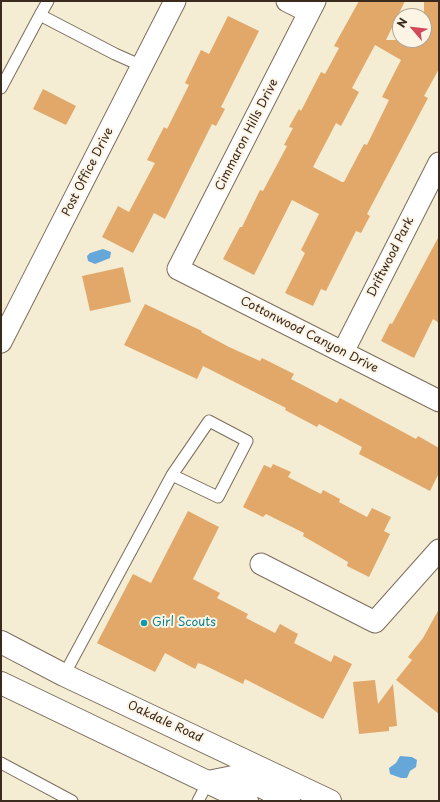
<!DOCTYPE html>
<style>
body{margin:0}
#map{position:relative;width:440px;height:802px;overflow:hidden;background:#f4ecd3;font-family:"Playpen Sans",sans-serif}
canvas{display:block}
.frame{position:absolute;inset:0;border:2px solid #3b2a1e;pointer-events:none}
.north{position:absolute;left:392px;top:8px;width:40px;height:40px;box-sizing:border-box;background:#fcf5e5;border:1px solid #afa495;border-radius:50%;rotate:298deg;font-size:11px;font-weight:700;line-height:16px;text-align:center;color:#3b2a1e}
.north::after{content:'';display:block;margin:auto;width:14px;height:18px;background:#d1495b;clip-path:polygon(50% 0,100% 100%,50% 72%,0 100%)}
</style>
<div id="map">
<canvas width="440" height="802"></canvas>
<div class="frame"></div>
<div class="north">N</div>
</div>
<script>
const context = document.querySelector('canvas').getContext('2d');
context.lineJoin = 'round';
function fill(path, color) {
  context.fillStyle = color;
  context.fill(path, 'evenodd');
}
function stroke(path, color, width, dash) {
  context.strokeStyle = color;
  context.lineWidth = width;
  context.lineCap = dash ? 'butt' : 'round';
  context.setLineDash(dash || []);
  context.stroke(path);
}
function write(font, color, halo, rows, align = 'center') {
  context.font = font + ' "Playpen Sans",sans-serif';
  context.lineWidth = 4;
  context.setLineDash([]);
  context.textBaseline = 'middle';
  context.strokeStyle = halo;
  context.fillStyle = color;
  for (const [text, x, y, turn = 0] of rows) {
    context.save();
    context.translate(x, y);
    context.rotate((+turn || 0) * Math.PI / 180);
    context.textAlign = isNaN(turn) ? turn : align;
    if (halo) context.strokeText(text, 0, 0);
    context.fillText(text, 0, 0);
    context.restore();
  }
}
const water = new Path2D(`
 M 103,249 L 111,252 L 110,258 L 95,264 L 88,261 L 87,256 L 90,253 Z
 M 400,756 L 412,757 L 417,760 L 416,767 L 410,771 L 407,778 L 401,778 L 390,774 L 389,768 L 396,763 Z`);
const building = new Path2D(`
 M 359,1 L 405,1 L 386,40 L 424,40 L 424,1 L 439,1 L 439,69 L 424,96 L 428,98 L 367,214 L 370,216 L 361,233 L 356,231 L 326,291 L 321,289 L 313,306 L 285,293 L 305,253 L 301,250 L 319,214 L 292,200 L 254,275 L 223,259 L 240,227 L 242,227 L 260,190 L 263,191 L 287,146 L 284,145 L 293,128 L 289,127 L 299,109 L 301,111 L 321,72 L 325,74 L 339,48 L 334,46 ZM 375,45 L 401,60 L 382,97 L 389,100 L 367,145 L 364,144 L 344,182 L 342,182 L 313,167 L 336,123 L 341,126 L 359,92 L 352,88 Z
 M 228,16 L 259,31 L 221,107 L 225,109 L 216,126 L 212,124 L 165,219 L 154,213 L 133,253 L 102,237 L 118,206 L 129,212 L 155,163 L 147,160 L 164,127 L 167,129 L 189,85 L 185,83 L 201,50 L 209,54 Z
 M 43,89 L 76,106 L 66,125 L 33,109 Z
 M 439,236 L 439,323 L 433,319 L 414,358 L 381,341 L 390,323 L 392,324 Z
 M 123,267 L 131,302 L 90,311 L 82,276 Z
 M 145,304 L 202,331 L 201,332 L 229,347 L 260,361 L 262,358 L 294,374 L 291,379 L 337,403 L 340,398 L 416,439 L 418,436 L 439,448 L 439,473 L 430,491 L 359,454 L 362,447 L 319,424 L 317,427 L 285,410 L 286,408 L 203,366 L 197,379 L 124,345 Z
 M 273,464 L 291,472 L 288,477 L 321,494 L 323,490 L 340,499 L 339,502 L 367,517 L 372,508 L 391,517 L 384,531 L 390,534 L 369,577 L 347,566 L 348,562 L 303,536 L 304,533 L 266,514 L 263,517 L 243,507 L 264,465 L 271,468 Z
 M 188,511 L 219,527 L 193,579 L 220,593 L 217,598 L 248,614 L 246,618 L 275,633 L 280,624 L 298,634 L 294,643 L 331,662 L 334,655 L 352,664 L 323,719 L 245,679 L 243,684 L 204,665 L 198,663 L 195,669 L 165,653 L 155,672 L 97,643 L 133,574 L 151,583 Z
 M 439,609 L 439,714 L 396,680 L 412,660 L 408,657 L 423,638 Z
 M 375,680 L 378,704 L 393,684 L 397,726 L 389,727 L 389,731 L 359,734 L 353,682 Z`);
const lane = new Path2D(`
 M 40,15 L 48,1
 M 1,88 L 40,15 L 115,54 L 142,66
 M 64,675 L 172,475 L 209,421 L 247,441 L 218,497 L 172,475
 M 1,763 L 72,801
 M 198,801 L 208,782`);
const street = new Path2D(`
 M 287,1 L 309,12
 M 315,1 L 178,269 L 439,401
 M 1,342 L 175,1
 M 343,352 L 439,163
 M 261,564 L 375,622 L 439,550`);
const secondary = new Path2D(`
 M 1,642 L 64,675 L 330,801
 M 1,683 L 247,801
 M 208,782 L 233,777 L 253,782 L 289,801`);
const markers = [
 [144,623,4,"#0f9aa8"]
];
const streetNames = [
 ["Cimmaron Hills Drive",247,135,-63],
 ["Post Office Drive",88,172,-63],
 ["Driftwood Park",391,257,-63],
 ["Cottonwood Canyon Drive",309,335,27],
 ["Oakdale Road",165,722,25]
];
const cultureNames = [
 ["Girl Scouts",152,623]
];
fill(water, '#66a7d9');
fill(building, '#e2a869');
stroke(lane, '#7c6e5d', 13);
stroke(street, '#7c6e5d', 23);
stroke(secondary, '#7c6e5d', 24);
stroke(lane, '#fff', 11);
stroke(street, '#fff', 21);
stroke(secondary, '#fff', 22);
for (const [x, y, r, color] of markers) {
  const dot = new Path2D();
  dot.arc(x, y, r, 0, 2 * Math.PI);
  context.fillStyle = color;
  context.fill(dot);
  stroke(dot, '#fcf5e5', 1.5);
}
write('12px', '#3b2a1e', '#fcf5e5', streetNames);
write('12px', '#0d838f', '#fcf5e5', cultureNames, 'left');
</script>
